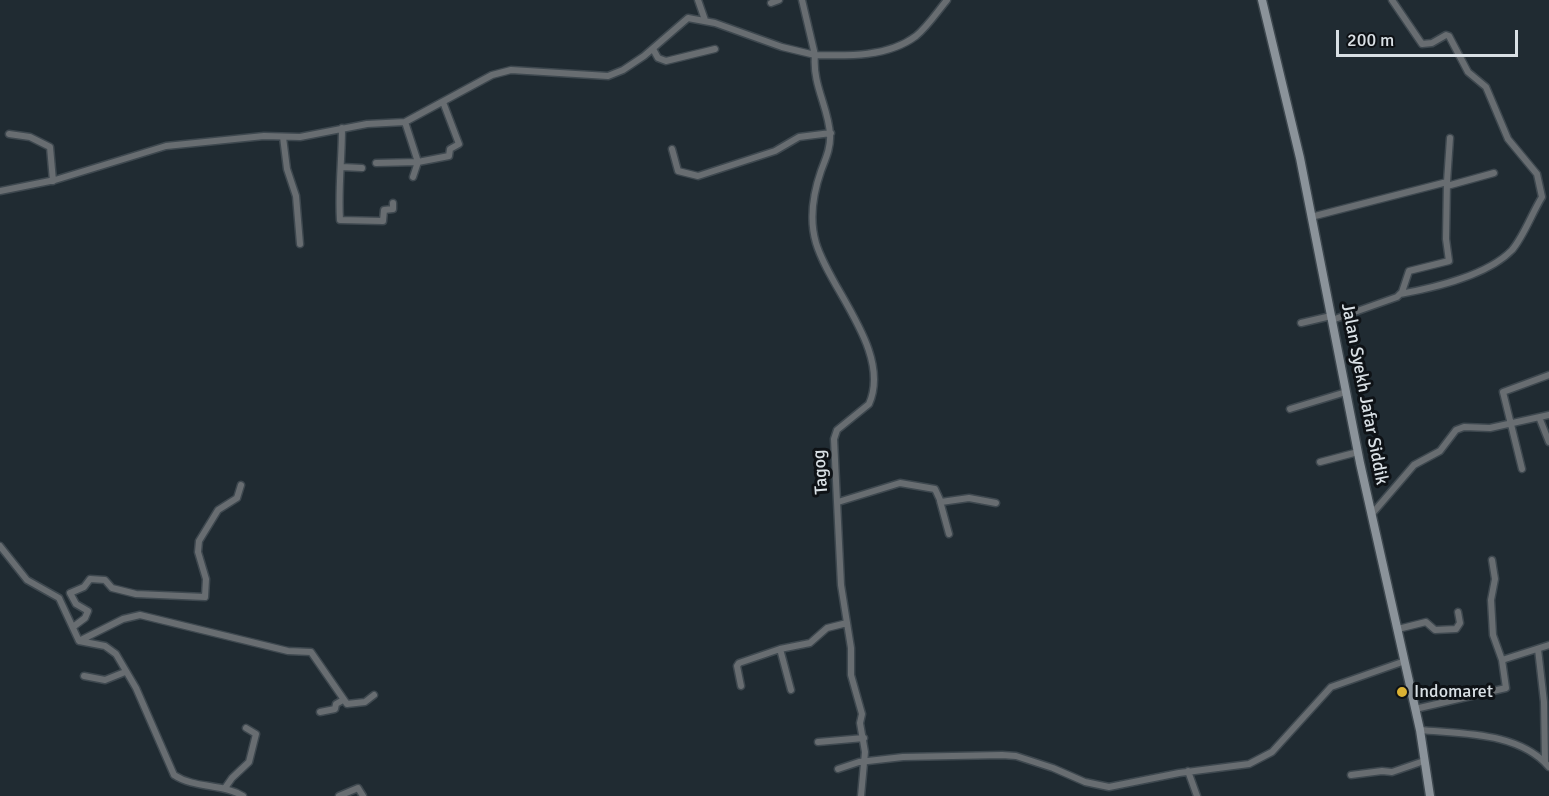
<!DOCTYPE html>
<style>
body{margin:0}
#map{position:relative;width:1549px;height:796px;overflow:hidden;background:#202b32;font-family:Signika,sans-serif}
canvas{display:block}
.scale{position:absolute;left:1336px;top:30px;width:182px;height:27px;box-sizing:border-box;border:3px solid #d9e0e5;border-top:0;padding-left:8px;font-size:18px;line-height:21px;white-space:nowrap;color:#d9e0e5;-webkit-text-stroke:4px #0e1216;paint-order:stroke}
</style>
<div id="map">
<canvas width="1549" height="796"></canvas>
<div class="scale">200 m</div>
</div>
<script>
const context = document.querySelector('canvas').getContext('2d');
context.lineJoin = 'round';
function stroke(path, color, width, dash) {
  context.strokeStyle = color;
  context.lineWidth = width;
  context.lineCap = dash ? 'butt' : 'round';
  context.setLineDash(dash || []);
  context.stroke(path);
}
function write(font, color, halo, rows, align = 'center') {
  context.font = font + ' Signika,sans-serif';
  context.lineWidth = 6;
  context.setLineDash([]);
  context.textBaseline = 'middle';
  context.strokeStyle = halo;
  context.fillStyle = color;
  for (const [text, x, y, turn = 0] of rows) {
    context.save();
    context.translate(x, y);
    context.rotate((+turn || 0) * Math.PI / 180);
    context.textAlign = isNaN(turn) ? turn : align;
    if (halo) context.strokeText(text, 0, 0);
    context.fillText(text, 0, 0);
    context.restore();
  }
}
const minor = new Path2D(`
 M 698,0 L 705,20
 M 1392,0 L 1422,44 L 1432,43 L 1446,35 L 1449,36 L 1468,72 L 1486,87 L 1508,139 L 1537,174 L 1542,197 C 1532,213 1524,236 1512,250 C 1488,275 1434,288 1400,294
 M 771,3 L 779,0
 M 653,49 L 658,58 L 666,61 L 715,49
 M 405,122 L 418,162 L 413,177
 M 342,128 C 342,159 338,189 340,220 L 383,221 L 384,210 L 393,209 L 393,203
 M 9,134 L 30,137 L 50,147 L 53,181
 M 283,137 L 287,169 L 296,196 L 300,244
 M 672,149 L 678,171 L 698,176 L 775,151 L 799,137 L 831,133
 M 376,163 L 418,162 L 449,156 L 450,149 L 459,144 L 443,102
 M 342,167 L 362,168
 M 1447,182 L 1450,138
 M 1447,186 L 1494,173
 M 0,191 L 55,180 L 166,146 L 264,136 L 300,137 L 367,124 L 405,122 L 492,75 L 511,70 L 608,76 L 623,70 L 644,56 L 688,18 L 715,23 L 782,47 L 815,55 L 802,0
 M 1311,217 L 1447,182 L 1446,239 L 1449,261 L 1409,271 L 1402,292 L 1397,297 L 1332,320
 M 1301,323 L 1331,316
 M 1290,409 L 1346,392
 M 1539,417 L 1549,442
 M 1320,462 L 1358,452
 M 1522,469 L 1503,392 L 1549,375
 M 940,501 L 949,534
 M 838,502 L 900,483 L 935,489 L 941,502 L 969,498 L 996,503
 M 1371,515 L 1414,465 L 1440,451 L 1456,430 L 1464,427 L 1490,428 L 1549,415
 M 0,546 L 27,580 L 59,598 L 79,641 L 105,646 L 116,654 L 136,688 L 174,775 C 195,789 222,783 243,796
 M 73,627 L 85,618 L 88,611 L 76,604 L 70,593 L 84,587 L 90,579 L 105,580 L 112,588 L 136,594 L 205,597 L 206,579 L 198,552 L 199,541 L 218,510 L 237,498 L 241,485
 M 1398,629 L 1426,622 L 1435,630 L 1456,629 L 1460,623 L 1458,612
 M 79,641 L 123,619 L 140,615 L 288,651 L 311,652 L 347,704 L 365,702 L 374,695
 M 780,649 L 791,690
 M 1538,649 L 1544,702 L 1545,762
 M 1502,660 L 1549,645
 M 84,676 L 105,680 L 125,672
 M 741,686 L 737,666 L 739,663 L 780,649 L 810,643 L 827,628 L 847,623
 M 1415,709 L 1506,688 L 1502,660 L 1493,635 L 1491,600 L 1495,579 L 1492,560
 M 320,712 L 335,709 L 336,704 L 343,700
 M 1420,730 C 1462,734 1519,732 1549,767
 M 818,742 L 864,738
 M 838,769 L 859,762 L 903,757 L 1002,755 L 1016,756 L 1053,768 L 1085,782 L 1109,787 L 1179,773 L 1249,764 L 1272,752 L 1331,687 L 1405,661
 M 1188,771 L 1197,796
 M 1351,775 L 1382,771 L 1392,772 L 1424,761
 M 225,788 L 232,778 L 249,762 L 256,734 L 246,728
 M 339,796 L 358,788 L 363,796
 M 861,796 L 865,752 L 860,723 L 862,714 L 851,675 L 851,648 L 841,585 L 834,439 L 837,430 L 869,404 C 892,352 830,290 816,243 C 809,219 813,194 821,171 C 825,160 831,148 830,135 C 829,108 812,85 815,55 C 849,56 888,57 916,36 C 928,26 937,12 947,0`);
const secondary = new Path2D(`
 M 1262,0 L 1300,158 L 1360,463 L 1420,730 L 1430,796`);
const markers = [
 [1402,692,6,"#dbb233"]
];
const streetNames = [
 ["Jalan Syekh Jafar Siddik",1364,394,79],
 ["Tagog",821,472,-94]
];
const poiNames = [
 ["Indomaret",1414,692]
];
stroke(minor, '#3e484f', 9);
stroke(secondary, '#3e484f', 11);
stroke(minor, '#686d71', 6);
stroke(secondary, '#8b939a', 8);
for (const [x, y, r, color] of markers) {
  const dot = new Path2D();
  dot.arc(x, y, r, 0, 2 * Math.PI);
  context.fillStyle = color;
  context.fill(dot);
  stroke(dot, '#0e1216', 2);
}
write('18px', '#d9e0e5', '#0e1216', streetNames);
write('18px', '#d9e0e5', '#0e1216', poiNames, 'left');
</script>
